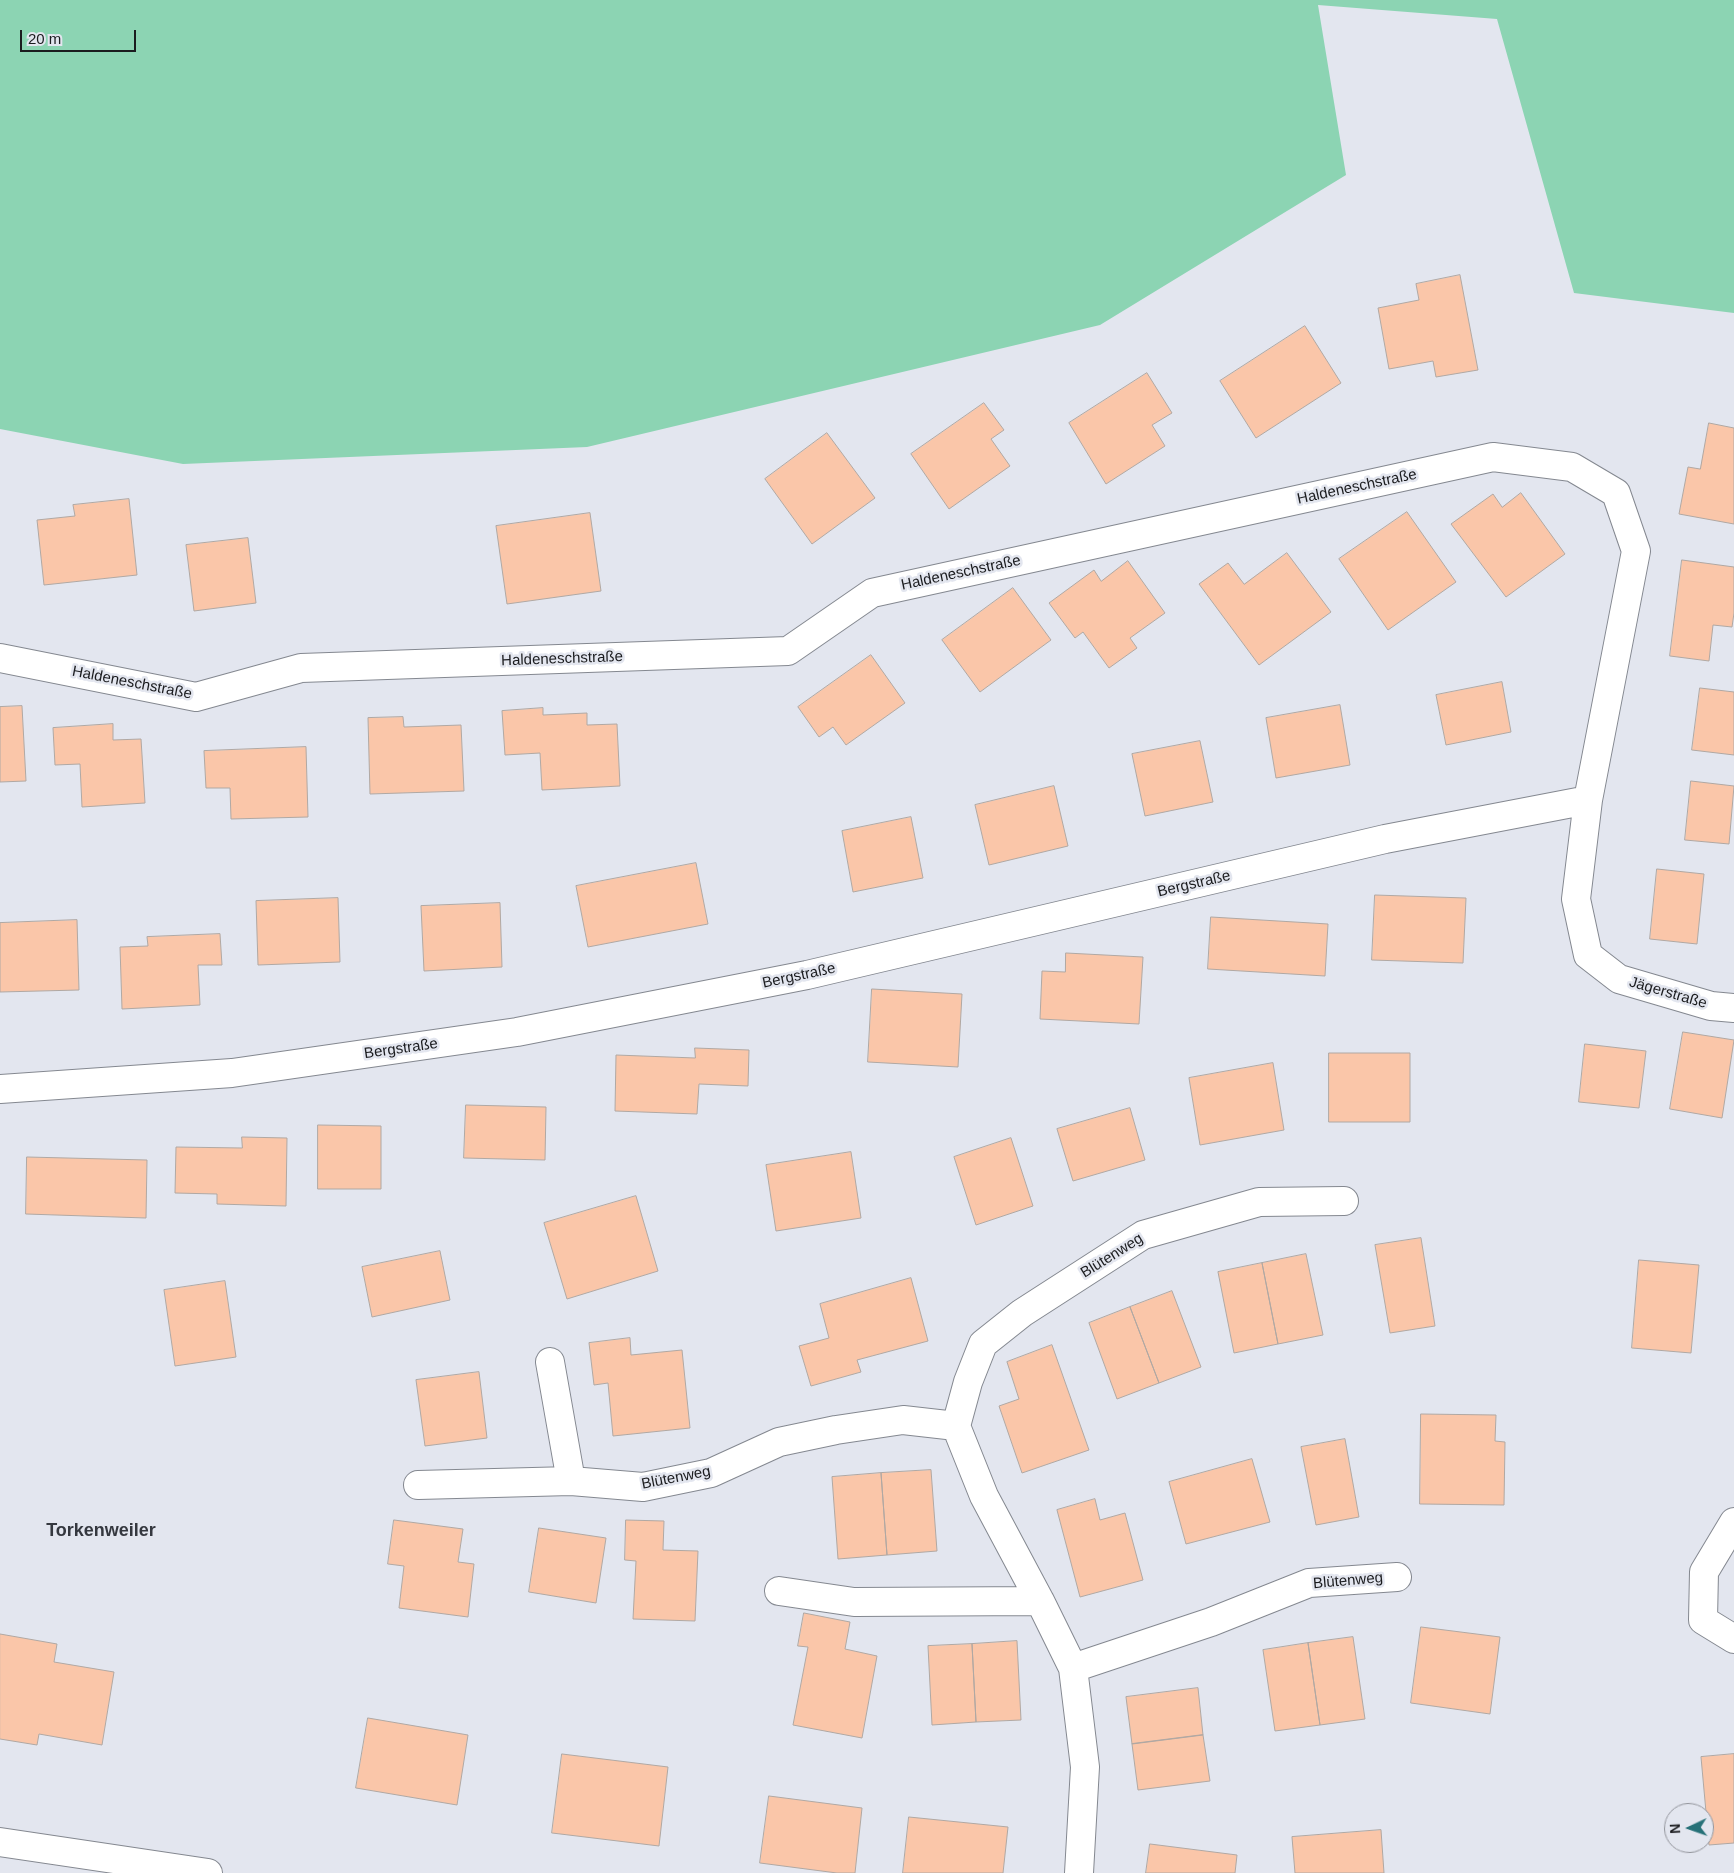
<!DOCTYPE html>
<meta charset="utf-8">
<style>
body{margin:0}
#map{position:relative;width:1734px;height:1873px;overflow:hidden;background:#e3e6ef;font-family:Arial,sans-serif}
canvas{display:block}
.north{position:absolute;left:1664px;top:1803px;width:50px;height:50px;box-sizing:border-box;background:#e3e6ef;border:1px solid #93959c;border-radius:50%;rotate:267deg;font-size:14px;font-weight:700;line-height:20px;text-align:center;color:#1b1c1f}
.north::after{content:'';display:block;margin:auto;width:18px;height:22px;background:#277178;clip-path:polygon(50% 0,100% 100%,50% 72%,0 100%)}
.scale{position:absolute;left:20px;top:30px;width:116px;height:22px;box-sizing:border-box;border:2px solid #1b1c1f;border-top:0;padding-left:6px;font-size:15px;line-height:18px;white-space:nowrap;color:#1b1c1f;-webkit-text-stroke:4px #e3e6ef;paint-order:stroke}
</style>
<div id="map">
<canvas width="1734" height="1873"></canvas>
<div class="north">N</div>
<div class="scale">20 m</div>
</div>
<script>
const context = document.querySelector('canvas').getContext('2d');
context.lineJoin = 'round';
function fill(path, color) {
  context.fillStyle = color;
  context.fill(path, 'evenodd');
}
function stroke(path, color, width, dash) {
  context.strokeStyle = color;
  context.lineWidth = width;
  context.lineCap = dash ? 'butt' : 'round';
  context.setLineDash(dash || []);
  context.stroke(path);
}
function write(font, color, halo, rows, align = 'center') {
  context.font = font + ' Arial,sans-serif';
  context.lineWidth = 5;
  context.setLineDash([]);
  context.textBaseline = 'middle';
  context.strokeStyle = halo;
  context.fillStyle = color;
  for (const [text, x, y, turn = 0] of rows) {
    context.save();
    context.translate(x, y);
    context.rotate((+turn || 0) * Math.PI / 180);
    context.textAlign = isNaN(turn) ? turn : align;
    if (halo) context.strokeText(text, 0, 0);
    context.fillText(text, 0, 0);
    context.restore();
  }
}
const green = new Path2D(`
 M 0,0 L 1734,0 L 1734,313 L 1574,293 L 1497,19 L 1318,5 L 1346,175 L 1100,325 L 587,447 L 183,464 L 0,429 Z`);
const building = new Path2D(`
 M 1460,275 L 1478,370 L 1436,377 L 1433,361 L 1389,369 L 1378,308 L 1419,300 L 1416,284 Z
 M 1305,326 L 1341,383 L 1256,438 L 1220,381 Z
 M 1147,373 L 1172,413 L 1152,425 L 1165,446 L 1106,484 L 1069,423 Z
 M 984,403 L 1004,430 L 991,439 L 1010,466 L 949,509 L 911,454 Z
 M 1709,423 L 1734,428 L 1734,524 L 1679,514 L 1688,467 L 1700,469 Z
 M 827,433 L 875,498 L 812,544 L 765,479 Z
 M 1521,493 L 1565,554 L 1506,597 L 1451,524 L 1493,494 L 1502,507 Z
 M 129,499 L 137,575 L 44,585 L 37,520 L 75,516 L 73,505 Z
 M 1407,512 L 1456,582 L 1388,630 L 1339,559 Z
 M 590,513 L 601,591 L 507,604 L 496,526 Z
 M 248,538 L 256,603 L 194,611 L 186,545 Z
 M 1287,553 L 1331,612 L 1259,665 L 1199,584 L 1228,563 L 1244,584 Z
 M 1682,560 L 1734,567 L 1734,613 L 1732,627 L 1713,625 L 1709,661 L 1670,656 Z
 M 1128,561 L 1165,613 L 1130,638 L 1137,648 L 1109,668 L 1083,632 L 1075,638 L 1049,603 L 1094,570 L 1101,581 Z
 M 1013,588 L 1051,640 L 980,692 L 942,640 Z
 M 871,655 L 905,703 L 846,745 L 833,727 L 819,737 L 798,707 Z
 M 1502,682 L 1511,732 L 1446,745 L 1436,695 Z
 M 1700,688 L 1734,692 L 1734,755 L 1692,750 Z
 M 1340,705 L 1350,765 L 1276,778 L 1266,718 Z
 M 22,706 L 26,781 L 0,782 L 0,707 Z
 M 543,708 L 543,715 L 587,713 L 587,725 L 617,724 L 620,786 L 542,790 L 540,753 L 505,755 L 502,711 Z
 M 403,717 L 404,727 L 461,725 L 464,791 L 370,794 L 368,718 Z
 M 113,724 L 113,740 L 141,739 L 145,803 L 82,807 L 80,764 L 55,765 L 53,728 Z
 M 1200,741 L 1213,802 L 1145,816 L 1132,754 Z
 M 306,747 L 308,817 L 231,819 L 230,788 L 206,788 L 204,751 Z
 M 1691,781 L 1734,786 L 1729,844 L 1685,840 Z
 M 1054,786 L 1068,846 L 989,865 L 975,805 Z
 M 911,817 L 923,878 L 853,892 L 842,831 Z
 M 696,863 L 708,924 L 588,947 L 576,886 Z
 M 1657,869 L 1704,874 L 1697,944 L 1650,939 Z
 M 1375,895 L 1466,898 L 1463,963 L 1372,960 Z
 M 338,898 L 340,962 L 258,965 L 256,901 Z
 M 500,903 L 502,967 L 424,971 L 421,906 Z
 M 1211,917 L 1328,924 L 1325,976 L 1208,969 Z
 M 77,920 L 79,990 L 0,992 L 0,923 Z
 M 220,934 L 222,965 L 198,965 L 200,1005 L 122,1009 L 120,947 L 148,946 L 147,937 Z
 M 1066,953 L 1143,957 L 1139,1024 L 1040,1019 L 1042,971 L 1065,972 Z
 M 872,989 L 962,994 L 958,1067 L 868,1062 Z
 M 1683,1032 L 1734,1040 L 1722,1118 L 1670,1109 Z
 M 1585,1044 L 1646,1051 L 1639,1108 L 1579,1102 Z
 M 695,1048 L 749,1050 L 748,1086 L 699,1084 L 697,1114 L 615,1111 L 616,1055 L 695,1058 Z
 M 1329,1053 L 1410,1053 L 1410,1122 L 1329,1122 Z
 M 1273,1063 L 1284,1130 L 1200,1145 L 1189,1078 Z
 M 466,1105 L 546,1107 L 545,1160 L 464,1158 Z
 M 1130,1108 L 1145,1160 L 1073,1181 L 1057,1129 Z
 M 318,1125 L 381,1126 L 381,1189 L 318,1189 Z
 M 242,1137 L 287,1138 L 286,1206 L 217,1204 L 217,1194 L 175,1193 L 176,1147 L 242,1148 Z
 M 1011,1138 L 1033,1206 L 976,1225 L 954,1157 Z
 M 851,1152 L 861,1218 L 776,1231 L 766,1165 Z
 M 27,1157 L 147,1160 L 146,1218 L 26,1214 Z
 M 636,1196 L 658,1271 L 567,1299 L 544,1223 Z
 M 1421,1238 L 1435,1326 L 1390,1333 L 1375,1245 Z
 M 440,1251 L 450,1300 L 372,1317 L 362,1267 Z
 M 1306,1254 L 1323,1335 L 1278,1344 L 1262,1263 Z
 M 1639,1260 L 1699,1265 L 1691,1353 L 1632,1348 Z
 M 1262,1263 L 1278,1344 L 1234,1353 L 1218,1272 Z
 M 911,1278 L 928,1341 L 857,1360 L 861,1372 L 811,1386 L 799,1346 L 829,1338 L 820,1304 Z
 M 225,1281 L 236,1357 L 175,1366 L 164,1290 Z
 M 1172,1291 L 1201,1367 L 1159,1383 L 1130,1307 Z
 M 1130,1307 L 1159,1383 L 1117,1399 L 1089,1323 Z
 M 630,1338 L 631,1355 L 682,1350 L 690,1428 L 613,1436 L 608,1383 L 594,1385 L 589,1343 Z
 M 1052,1345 L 1089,1450 L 1022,1473 L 999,1406 L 1019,1399 L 1007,1362 Z
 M 479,1372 L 487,1438 L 425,1446 L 416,1380 Z
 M 1421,1414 L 1496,1415 L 1495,1441 L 1505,1442 L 1504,1505 L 1420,1504 Z
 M 1345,1439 L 1359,1517 L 1316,1525 L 1301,1447 Z
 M 1252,1459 L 1270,1522 L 1186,1544 L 1169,1482 Z
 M 931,1470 L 937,1551 L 887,1555 L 881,1473 Z
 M 881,1473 L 887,1555 L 838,1559 L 832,1477 Z
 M 1095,1499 L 1100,1520 L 1125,1513 L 1143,1580 L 1080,1597 L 1057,1510 Z
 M 394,1520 L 463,1529 L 458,1562 L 474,1564 L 468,1617 L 399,1608 L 404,1566 L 388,1564 Z
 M 626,1520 L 664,1521 L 663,1550 L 698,1551 L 695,1621 L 633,1619 L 636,1561 L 625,1560 Z
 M 539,1528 L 606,1538 L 596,1603 L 529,1592 Z
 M 804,1613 L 850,1622 L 845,1649 L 877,1656 L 862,1738 L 793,1725 L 808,1647 L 798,1646 Z
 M 1421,1627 L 1500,1637 L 1490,1714 L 1411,1703 Z
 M 0,1634 L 57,1644 L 54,1662 L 114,1672 L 102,1745 L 39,1734 L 37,1745 L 0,1739 Z
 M 1353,1637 L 1365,1719 L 1320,1725 L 1308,1643 Z
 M 1017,1641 L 1021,1720 L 976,1722 L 972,1644 Z
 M 1308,1643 L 1320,1725 L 1275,1731 L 1263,1650 Z
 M 972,1644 L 976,1722 L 932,1725 L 928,1646 Z
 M 1198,1688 L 1203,1735 L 1132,1744 L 1126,1697 Z
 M 368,1718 L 468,1735 L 457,1805 L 356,1788 Z
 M 1203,1735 L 1210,1781 L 1138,1790 L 1132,1744 Z
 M 562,1754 L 668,1767 L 659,1846 L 552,1833 Z
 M 1734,1754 L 1734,1843 L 1709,1845 L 1701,1757 Z
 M 769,1796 L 862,1808 L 855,1873 L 837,1873 L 760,1863 Z
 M 909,1817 L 1008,1827 L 1003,1873 L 903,1873 Z
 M 1381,1830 L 1384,1873 L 1295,1873 L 1292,1837 Z
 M 1150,1844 L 1237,1855 L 1235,1873 L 1146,1873 Z`);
const minor = new Path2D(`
 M 0,658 L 196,697 L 301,668 L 788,651 L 872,593 L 1493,457 L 1572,467 L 1616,493 L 1636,551 L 1588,800 L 1576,899 L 1588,955 L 1619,979 L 1711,1006 L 1734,1008
 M 0,1089 L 232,1073 L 517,1032 L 807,975 L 1385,839 L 1588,800
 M 550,1362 L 571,1481
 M 418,1485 L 571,1481 L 643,1487 L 711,1473 L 779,1442 L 836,1430 L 903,1420 L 956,1426
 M 1734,1522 L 1704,1572 L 1703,1620 L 1734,1639
 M 779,1591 L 854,1602 L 1040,1601
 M 1073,1668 L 1211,1622 L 1309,1583 L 1397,1577
 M 0,1842 L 208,1873
 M 1079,1873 L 1085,1767 L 1073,1668 L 1040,1601 L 984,1496 L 956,1426 L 968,1382 L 983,1344 L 1022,1313 L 1143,1235 L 1259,1202 L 1344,1201`);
const streetNames = [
 ["Haldeneschstraße",1357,487,-12],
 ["Haldeneschstraße",961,573,-12],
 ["Haldeneschstraße",562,659,-2],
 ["Haldeneschstraße",132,683,11],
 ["Bergstraße",1194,884,-13],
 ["Bergstraße",799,976,-12],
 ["Jägerstraße",1668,993,16],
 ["Bergstraße",401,1049,-8],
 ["Blütenweg",1112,1256,-32],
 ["Blütenweg",676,1478,-11],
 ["Blütenweg",1348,1581,-5]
];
const quarterNames = [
 ["Torkenweiler",101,1531]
];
fill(green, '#8cd4b3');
fill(building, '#fac6a9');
stroke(building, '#b0a8a3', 1);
stroke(minor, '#848890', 30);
stroke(minor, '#fff', 28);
write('15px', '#1b1c1f', '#e3e6ef', streetNames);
write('bold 18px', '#35383f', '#e3e6ef', quarterNames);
</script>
